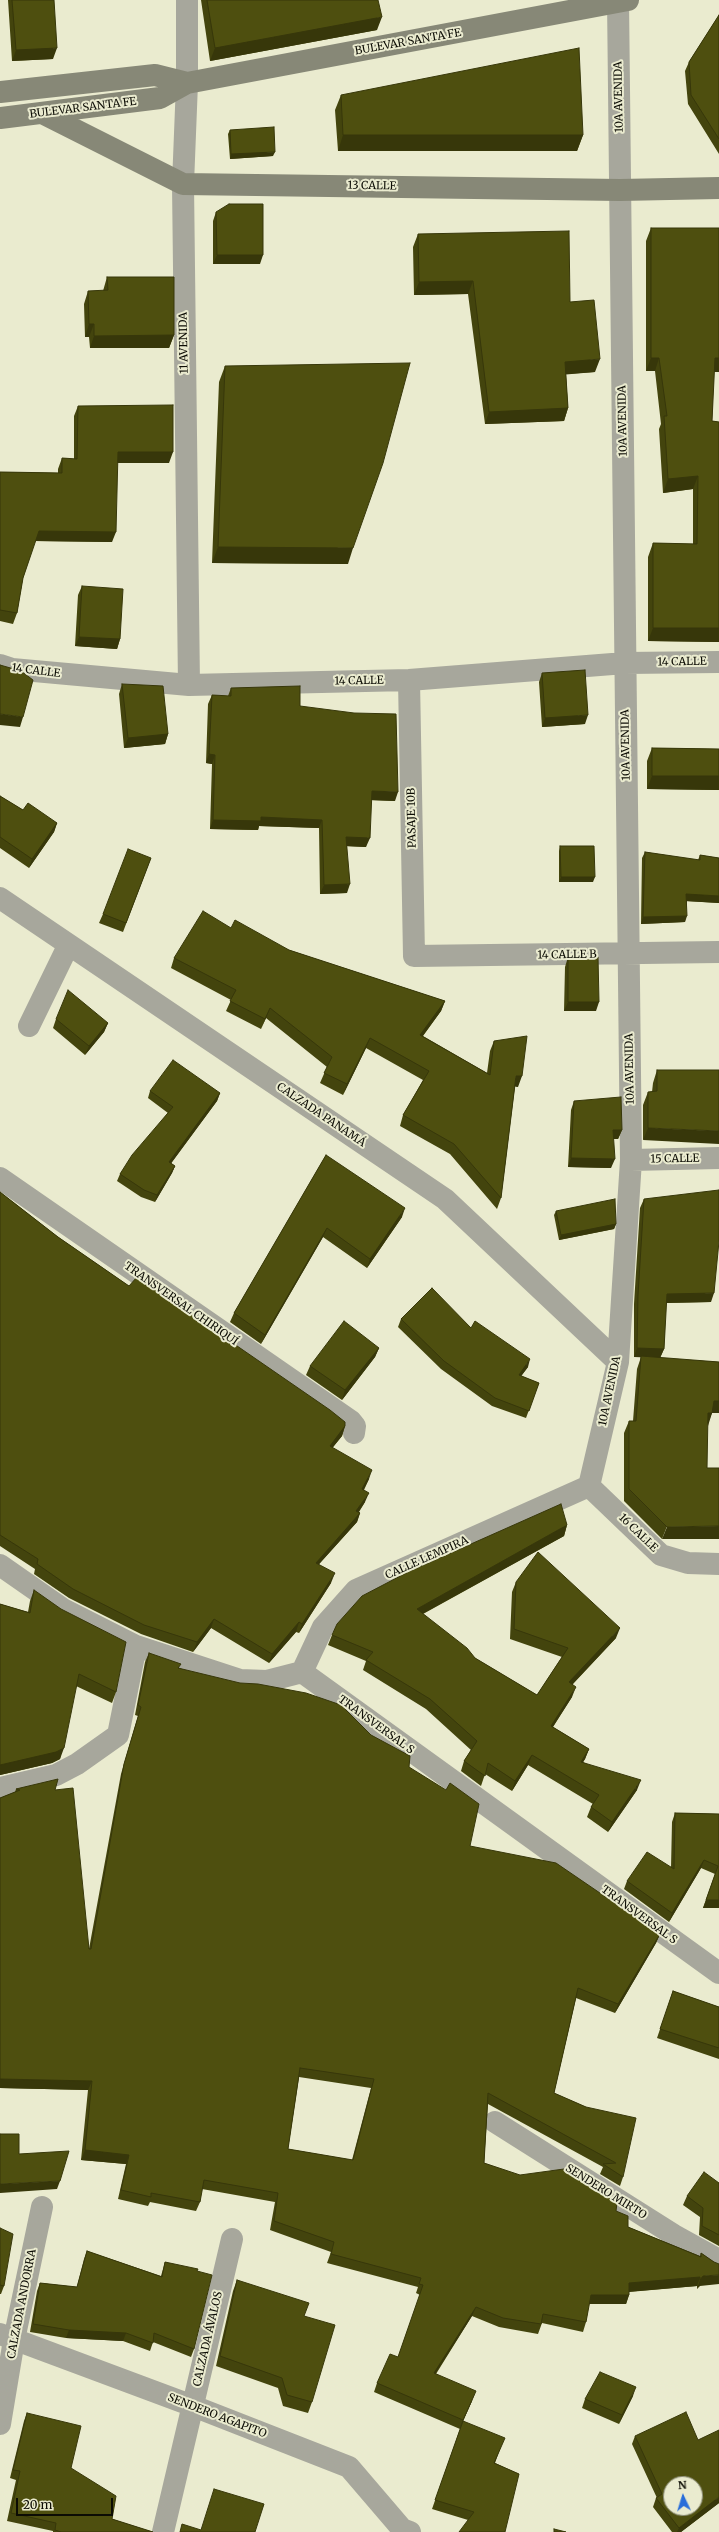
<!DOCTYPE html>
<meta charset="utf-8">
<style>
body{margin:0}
#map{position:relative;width:719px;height:2532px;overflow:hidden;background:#eaebcf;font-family:Merriweather,serif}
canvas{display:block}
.north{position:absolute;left:663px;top:2476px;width:40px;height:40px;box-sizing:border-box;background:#eaebcf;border:1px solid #91927e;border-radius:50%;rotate:356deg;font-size:11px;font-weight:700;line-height:16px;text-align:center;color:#0c0c04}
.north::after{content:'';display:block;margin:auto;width:14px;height:18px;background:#296dd9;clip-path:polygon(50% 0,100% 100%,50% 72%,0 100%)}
.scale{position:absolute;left:16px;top:2498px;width:97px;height:18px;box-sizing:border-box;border:2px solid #0c0c04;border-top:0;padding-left:5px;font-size:12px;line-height:14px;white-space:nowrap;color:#0c0c04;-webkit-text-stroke:3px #eaebcf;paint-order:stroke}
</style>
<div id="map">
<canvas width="719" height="2532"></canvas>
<div class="north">N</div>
<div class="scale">20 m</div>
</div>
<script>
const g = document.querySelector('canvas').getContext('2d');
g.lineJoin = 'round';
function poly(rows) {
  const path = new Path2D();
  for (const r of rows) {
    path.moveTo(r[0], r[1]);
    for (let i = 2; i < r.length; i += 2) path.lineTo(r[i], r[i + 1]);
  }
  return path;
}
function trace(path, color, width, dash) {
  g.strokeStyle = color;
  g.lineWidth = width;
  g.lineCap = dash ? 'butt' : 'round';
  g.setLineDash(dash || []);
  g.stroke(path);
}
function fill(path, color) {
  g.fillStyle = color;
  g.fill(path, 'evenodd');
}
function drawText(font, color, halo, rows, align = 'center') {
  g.font = font + ' Merriweather,serif';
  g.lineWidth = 4;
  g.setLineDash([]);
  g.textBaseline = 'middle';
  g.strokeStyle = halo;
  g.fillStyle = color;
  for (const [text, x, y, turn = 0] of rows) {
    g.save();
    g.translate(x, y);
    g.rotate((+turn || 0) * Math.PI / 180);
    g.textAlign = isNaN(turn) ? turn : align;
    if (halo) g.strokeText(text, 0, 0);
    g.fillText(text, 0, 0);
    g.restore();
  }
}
trace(poly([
 [187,0,187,83,183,184,189,685],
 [0,665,12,669,189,685,409,680,625,663,719,662],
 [409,680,414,956,719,952],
 [0,898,445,1199,618,1362],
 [29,1026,68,946],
 [631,1160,719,1158],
 [0,1178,351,1421,355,1426,354,1433],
 [589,1486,618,1362,631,1160,618,0],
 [589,1486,661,1555,688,1563,719,1564],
 [0,1565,63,1609,136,1646,240,1680,267,1681,302,1672,719,1973],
 [302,1672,323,1627,356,1590,589,1486],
 [0,1788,56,1775,77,1764,118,1735,136,1646],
 [495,2122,674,2235,719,2260],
 [0,2334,193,2406,349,2467,402,2529,410,2532],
 [0,2424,14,2340,42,2207],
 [163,2532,232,2239]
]), '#a7a79c', 22);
trace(poly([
 [0,92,155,75,187,83],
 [42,113,183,184,620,190,719,188],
 [0,118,160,98,187,83,628,0]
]), '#878877', 22);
fill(poly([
 [8,0,54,0,53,59,12,61],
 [201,0,378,0,377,30,210,61],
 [719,15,719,154,688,104,685,71,689,62],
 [341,95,583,135,577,151,338,151,335,110],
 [230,130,273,156,230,159,228,134],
 [216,212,260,264,213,264,213,221],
 [651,228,719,228,719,372,714,372,712,421,719,422,719,642,648,641,648,557,653,543,693,544,693,489,663,493,659,429,661,424,655,371,646,371,646,241],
 [418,234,570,302,595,372,566,374,568,408,564,421,485,424,468,294,414,295,413,247],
 [107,277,174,335,169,348,90,348,89,337,85,337,84,304,88,291,103,291],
 [225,366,348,564,212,563,219,382],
 [78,406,169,463,117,463,112,542,35,541,23,578,17,613,13,624,0,621,0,472,58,473,58,469,62,458,74,459,74,416],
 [82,586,120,639,117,649,75,646,78,595],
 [542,673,585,724,542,727,539,682],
 [122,684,168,734,165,744,124,748,119,694],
 [231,688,300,706,395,801,371,800,366,847,347,846,347,893,320,894,319,828,259,826,258,830,210,829,212,764,206,763,208,704,212,695,228,696],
 [652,748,719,749,719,790,647,789,647,761],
 [0,796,23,810,57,823,54,832,29,868,0,848],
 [560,846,593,882,559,882,559,851],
 [645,852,698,860,700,855,719,858,719,903,687,901,685,922,641,924,642,858],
 [151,858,123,932,99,923,103,914],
 [231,928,289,950,445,1001,441,1011,423,1036,487,1073,490,1051,494,1041,518,1087,515,1086,501,1198,497,1209,450,1154,400,1126,403,1115,423,1080,366,1048,343,1095,320,1083,327,1067,266,1018,261,1029,226,1011,231,1000,171,968,174,958],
 [568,957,596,1011,564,1011,565,967],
 [56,1019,108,1023,104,1032,85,1055,53,1028],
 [657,1070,719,1070,643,1140,643,1105,648,1092,652,1092,653,1083],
 [150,1091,220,1093,217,1101,171,1163,175,1166,172,1173,155,1202,141,1197,117,1181,120,1174,168,1113,148,1098],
 [574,1101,622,1130,618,1139,613,1139,611,1168,568,1167,571,1110],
 [326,1155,402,1217,367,1268,323,1237,261,1344,230,1322,234,1313],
 [0,1192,58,1237,129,1286,345,1426,342,1436,332,1448,369,1479,364,1490,365,1502,359,1512,360,1513,357,1522,319,1564,331,1583,299,1633,296,1632,269,1663,211,1628,193,1652,141,1634,69,1598,34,1574,35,1569,0,1546],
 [644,1199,711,1302,666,1303,664,1349,660,1358,719,1362,719,1413,712,1413,662,1539,624,1501,624,1433,629,1421,633,1421,637,1369,641,1357,634,1357,634,1304,640,1208],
 [556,1211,616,1224,614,1229,559,1240,554,1215],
 [401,1319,471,1328,528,1367,521,1376,539,1383,526,1418,492,1406,441,1369,398,1327],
 [379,1348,375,1357,342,1400,306,1375,310,1366],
 [567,1525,564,1536,423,1614,475,1658,537,1695,562,1657,510,1639,512,1592,516,1582,616,1638,573,1684,572,1697,553,1727,589,1749,585,1759,583,1762,637,1790,608,1832,587,1817,591,1807,593,1804,528,1765,512,1791,485,1774,481,1786,461,1771,464,1761,471,1750,426,1709,363,1670,366,1661,328,1645,332,1635],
 [34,1590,116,1692,112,1703,76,1686,60,1759,52,1763,0,1775,0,1604,28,1612,30,1601],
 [149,1653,179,1668,371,1735,409,1767,470,1846,660,1934,656,1943,615,2013,576,1998,554,2093,586,2107,623,2177,620,2186,600,2174,603,2167,488,2104,484,2163,616,2211,628,2227,700,2256,701,2253,714,2262,697,2289,697,2286,629,2292,629,2295,626,2304,589,2304,586,2322,583,2332,542,2323,538,2334,499,2327,472,2316,436,2374,472,2401,463,2421,501,2446,495,2463,519,2474,468,2520,432,2509,460,2429,374,2392,377,2383,398,2357,420,2295,416,2293,418,2287,327,2263,331,2252,270,2230,275,2202,202,2189,200,2202,196,2211,150,2202,148,2206,118,2199,126,2164,81,2160,88,2090,0,2088,0,1798,15,1792,16,1789,55,1790,89,1949,121,1774,138,1716,135,1715,145,1662],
 [299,2077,371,2088,352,2160,288,2149],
 [675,1813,719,1814,719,1908,703,1908,715,1874,701,1868,669,1922,624,1889,627,1881,671,1868,672,1822],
 [673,1991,719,2007,719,2059,657,2038],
 [719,2183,719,2246,699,2235,700,2217,683,2205,687,2196],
 [0,2228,4,2286,1,2294,0,2294],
 [87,2251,161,2276,165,2262,197,2271,194,2349,191,2357,153,2342,150,2351,123,2341,66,2338,30,2332,37,2291,40,2283,77,2287,84,2259],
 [237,2280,312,2402,308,2413,283,2406,278,2388,216,2366,233,2291],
 [633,2396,619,2424,582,2408,585,2399],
 [27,2413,112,2519,153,2532,53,2532,53,2531,7,2521,16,2480,10,2478,24,2421],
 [635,2436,719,2503,681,2532,672,2532,653,2507,656,2498,657,2498,632,2444]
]), '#43440d');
fill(poly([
 [382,17,377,30,210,61,215,48],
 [57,48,53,59,12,61,16,50],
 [343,135,583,135,577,151,338,151],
 [275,152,273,156,230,159,231,154],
 [217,255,263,255,260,264,213,264],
 [473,281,468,294,414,295,419,282],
 [89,324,94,324,89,337,85,337],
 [174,335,169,348,90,348,94,336],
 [651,358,659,358,655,371,646,371],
 [715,358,719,358,719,372,710,372],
 [600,359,595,372,560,375,565,362],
 [568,408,564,421,485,424,489,412],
 [118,452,173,452,169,463,114,463],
 [698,476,693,489,663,493,668,479],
 [39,531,116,532,112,542,35,541],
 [218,547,353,548,348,564,212,563],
 [653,628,719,628,719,642,648,641],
 [79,637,120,639,117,649,75,646],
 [0,714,23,717,20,727,0,725],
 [588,715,585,724,542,727,545,718],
 [168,734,165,744,124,748,128,738],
 [209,754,215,755,212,764,206,763],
 [652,776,719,776,719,790,647,789],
 [372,791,398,792,395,801,368,800],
 [261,817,322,820,319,828,259,826,258,830,210,829,213,820],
 [57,823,54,832,29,868,32,859],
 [346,837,370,838,366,847,343,846],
 [561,877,595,877,593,882,559,882],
 [350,884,347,893,320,894,324,885],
 [686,894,719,896,719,903,684,901],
 [687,916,685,922,641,924,643,917],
 [445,1001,441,1011,416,1045,420,1035],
 [568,1002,599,1002,596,1011,564,1011],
 [270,1008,266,1018,261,1029,265,1019],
 [108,1023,104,1032,85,1055,89,1046],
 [370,1038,366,1048,343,1095,347,1084],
 [516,1076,522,1076,518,1087,512,1086],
 [220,1093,217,1101,167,1169,169,1162],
 [648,1128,719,1131,719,1144,643,1140],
 [613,1130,622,1130,618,1139,610,1139],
 [571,1158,615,1159,611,1168,568,1167],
 [175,1166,172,1173,155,1202,157,1195],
 [405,1208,402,1217,367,1268,370,1259],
 [616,1224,614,1229,559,1240,561,1235],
 [327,1228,323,1237,261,1344,265,1335],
 [714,1293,711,1302,663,1303,667,1294],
 [379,1348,375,1357,342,1400,345,1390],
 [637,1348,664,1349,660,1358,634,1357],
 [530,1359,528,1367,516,1383,519,1375],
 [714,1401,719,1401,719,1413,712,1413,708,1426,708,1413],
 [345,1426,342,1436,326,1456,330,1446],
 [372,1470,369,1479,359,1498,362,1489],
 [369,1493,365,1502,353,1520,356,1511],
 [360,1513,357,1522,312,1572,316,1563],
 [567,1525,564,1536,413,1619,417,1609],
 [719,1526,719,1539,662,1539,667,1527],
 [335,1573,331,1583,299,1633,302,1624],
 [214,1619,211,1628,193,1652,197,1642],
 [299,1622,296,1632,269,1663,272,1654],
 [620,1628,616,1638,565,1692,569,1682],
 [576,1687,572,1697,547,1736,551,1726],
 [64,1748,60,1759,52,1763,0,1775,0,1765],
 [589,1749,585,1759,577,1772,581,1762],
 [532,1755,528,1765,512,1791,515,1781],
 [641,1780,637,1790,608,1832,612,1822],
 [704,1860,701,1868,669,1922,672,1913],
 [706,1900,719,1900,719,1908,703,1908],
 [660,1934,656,1943,615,2013,618,2004],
 [0,2079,92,2081,88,2090,0,2088],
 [85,2150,129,2155,126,2164,81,2160],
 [60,2181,57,2189,0,2193,0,2184],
 [719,2275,719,2284,700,2286,697,2289,700,2280,703,2276],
 [700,2277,697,2286,626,2292,629,2283],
 [591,2295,629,2295,626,2304,587,2304],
 [476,2307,472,2316,430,2382,434,2373],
 [69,2330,126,2333,123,2341,66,2338],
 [636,2387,633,2396,619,2424,622,2415],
 [476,2391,472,2401,460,2428,463,2420],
 [719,2497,719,2503,681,2532,677,2532,679,2528]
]), '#37370a');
const building = poly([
 [12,0,54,0,57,48,16,50,12,0],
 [207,0,378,0,382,17,215,48,207,0],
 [719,15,719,139,691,95,689,62,719,15],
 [579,48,583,135,343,135,341,95,579,48],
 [274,127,275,152,231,154,230,130,274,127],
 [229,204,263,204,263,255,217,255,216,212,229,204],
 [651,228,719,228,719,358,715,358,712,421,719,422,719,628,653,628,653,543,697,544,698,476,668,479,664,416,667,416,659,358,651,358,651,228],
 [569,231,570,302,594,300,600,359,565,362,568,408,489,412,473,281,419,282,418,234,569,231],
 [107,277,174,277,174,335,94,336,94,324,89,324,88,291,108,290,107,277],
 [410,363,383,463,353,548,218,547,225,366,410,363],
 [173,405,173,452,118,452,116,532,39,531,23,578,17,613,0,610,0,472,62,473,62,458,77,459,78,406,173,405],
 [82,586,123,589,120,639,79,637,82,586],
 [0,665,21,671,33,680,23,717,0,714,0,665],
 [585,670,588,715,545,718,542,673,585,670],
 [122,684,163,686,168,734,128,738,122,684],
 [300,686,300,706,354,713,396,714,398,792,372,791,370,838,346,837,350,884,324,885,322,820,261,817,261,821,213,820,215,755,209,754,212,695,231,696,231,688,300,686],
 [652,748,719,749,719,776,652,776,652,748],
 [0,796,23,810,28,803,57,823,32,859,0,837,0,796],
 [560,846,594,846,595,877,561,877,560,846],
 [128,849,151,858,126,923,103,914,128,849],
 [645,852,700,860,700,855,719,858,719,896,686,894,687,916,643,917,645,852],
 [203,911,231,928,235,920,289,950,445,1001,420,1035,490,1075,494,1041,527,1036,522,1076,516,1076,501,1198,454,1144,403,1115,429,1071,370,1038,347,1084,324,1073,332,1057,270,1008,265,1019,230,1001,236,990,174,958,203,911],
 [568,957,598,957,599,1002,568,1002,568,957],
 [68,990,108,1023,89,1046,56,1019,68,990],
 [173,1060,220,1093,169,1162,175,1166,157,1195,144,1190,120,1174,132,1155,173,1107,150,1091,173,1060],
 [657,1070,719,1070,719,1131,648,1128,648,1092,657,1091,657,1070],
 [621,1097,622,1130,613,1130,615,1159,571,1158,574,1101,621,1097],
 [326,1155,405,1208,370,1259,327,1228,265,1335,234,1313,326,1155],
 [719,1190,719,1241,714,1293,667,1294,664,1349,637,1348,638,1295,644,1199,719,1190],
 [0,1192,58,1237,129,1286,137,1277,330,1410,345,1422,345,1426,330,1446,372,1470,362,1489,369,1493,356,1511,360,1513,316,1563,335,1573,302,1624,299,1622,272,1654,214,1619,197,1642,144,1625,73,1589,37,1564,38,1559,0,1535,0,1192],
 [615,1199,616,1224,561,1235,556,1211,615,1199],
 [432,1288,471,1328,475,1321,530,1359,519,1375,539,1383,529,1411,495,1398,444,1361,401,1319,432,1288],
 [344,1321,379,1348,345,1390,310,1366,344,1321],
 [641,1356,719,1362,719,1401,714,1401,712,1413,708,1413,707,1468,719,1468,719,1526,667,1527,629,1489,629,1421,636,1421,641,1356],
 [561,1504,567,1525,417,1609,467,1648,475,1658,537,1695,568,1648,514,1629,516,1582,538,1552,620,1628,569,1682,576,1687,551,1726,589,1749,581,1762,641,1780,612,1822,591,1807,599,1795,532,1755,515,1781,488,1763,485,1776,464,1761,477,1741,430,1699,366,1660,373,1652,332,1635,337,1624,362,1596,408,1572,561,1504],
 [34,1590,61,1609,126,1642,116,1692,79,1674,64,1748,56,1752,0,1765,0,1604,30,1613,34,1590],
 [149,1653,181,1664,178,1668,240,1683,258,1684,306,1693,341,1705,371,1735,410,1756,409,1767,446,1790,450,1783,479,1804,470,1846,556,1863,660,1934,618,2004,578,1988,554,2093,586,2107,636,2118,623,2177,603,2164,616,2163,488,2093,484,2163,520,2175,564,2169,617,2203,616,2211,628,2216,628,2227,701,2257,701,2253,714,2262,719,2264,719,2275,703,2276,700,2280,700,2277,629,2283,629,2295,591,2295,586,2322,543,2314,541,2324,503,2318,476,2307,434,2373,476,2391,463,2420,377,2383,390,2354,398,2357,423,2285,419,2284,421,2278,331,2254,334,2242,274,2221,278,2193,204,2180,200,2202,151,2193,151,2197,121,2190,129,2155,85,2150,92,2081,0,2079,0,1798,20,1790,16,1789,58,1779,55,1790,73,1788,89,1949,91,1949,124,1764,141,1707,138,1705,149,1653],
 [300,2068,374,2079,353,2160,288,2149,300,2068],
 [675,1813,719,1814,719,1900,706,1900,718,1866,704,1860,672,1913,627,1881,647,1852,674,1869,675,1813],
 [673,1991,719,2007,719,2048,660,2029,673,1991],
 [0,2134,19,2134,19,2154,69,2151,60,2181,0,2184,0,2134],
 [704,2172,719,2183,719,2235,702,2226,703,2208,687,2196,704,2172],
 [0,2228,13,2234,4,2286,0,2285,0,2228],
 [87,2251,162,2277,165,2262,198,2269,197,2271,212,2275,194,2349,154,2333,153,2343,126,2333,69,2330,33,2324,40,2283,77,2287,87,2251],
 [237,2280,309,2303,304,2316,335,2325,312,2402,287,2395,282,2378,220,2356,237,2280],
 [600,2372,636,2387,622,2415,585,2399,600,2372],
 [686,2412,698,2440,719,2430,719,2497,679,2528,656,2498,662,2494,635,2436,686,2412],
 [671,2484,695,2484,695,2508,671,2508,671,2484],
 [27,2413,81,2426,71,2468,116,2496,112,2519,153,2532,61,2532,55,2530,56,2523,11,2513,20,2471,13,2470,27,2413],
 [463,2421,505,2438,494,2463,519,2474,505,2532,459,2532,474,2512,435,2500,463,2421],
 [214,2489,264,2504,255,2532,180,2532,182,2524,201,2530,214,2489],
 [554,2529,566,2532,554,2532,554,2529]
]);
fill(building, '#4e4f0f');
trace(building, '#37370a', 1);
drawText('11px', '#0c0c04', '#eaebcf', [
 ["BULEVAR SANTA FE",408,42,-10],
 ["10A AVENIDA",619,97,-91],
 ["BULEVAR SANTA FE",83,108,-7],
 ["13 CALLE",372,186,1],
 ["11 AVENIDA",184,343,-91],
 ["10A AVENIDA",623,421,-91],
 ["14 CALLE",682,662,-1],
 ["14 CALLE",36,671,7],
 ["14 CALLE",359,681,-1],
 ["10A AVENIDA",626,745,-91],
 ["PASAJE 10B",412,818,-91],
 ["14 CALLE B",567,955,-1],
 ["10A AVENIDA",630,1069,-91],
 ["CALZADA PANAMÁ",321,1115,34],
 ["15 CALLE",675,1159,-1],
 ["TRANSVERSAL CHIRIQUÍ",181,1304,35],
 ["10A AVENIDA",610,1391,-78],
 ["16 CALLE",638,1533,44],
 ["CALLE LEMPIRA",427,1558,-24],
 ["TRANSVERSAL S",376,1725,36],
 ["TRANSVERSAL S",639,1915,36],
 ["SENDERO MIRTO",606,2192,32],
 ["CALZADA ANDORRA",22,2304,-79],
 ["CALZADA ÁVALOS",208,2339,-77],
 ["SENDERO AGAPITO",217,2416,21]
]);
</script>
